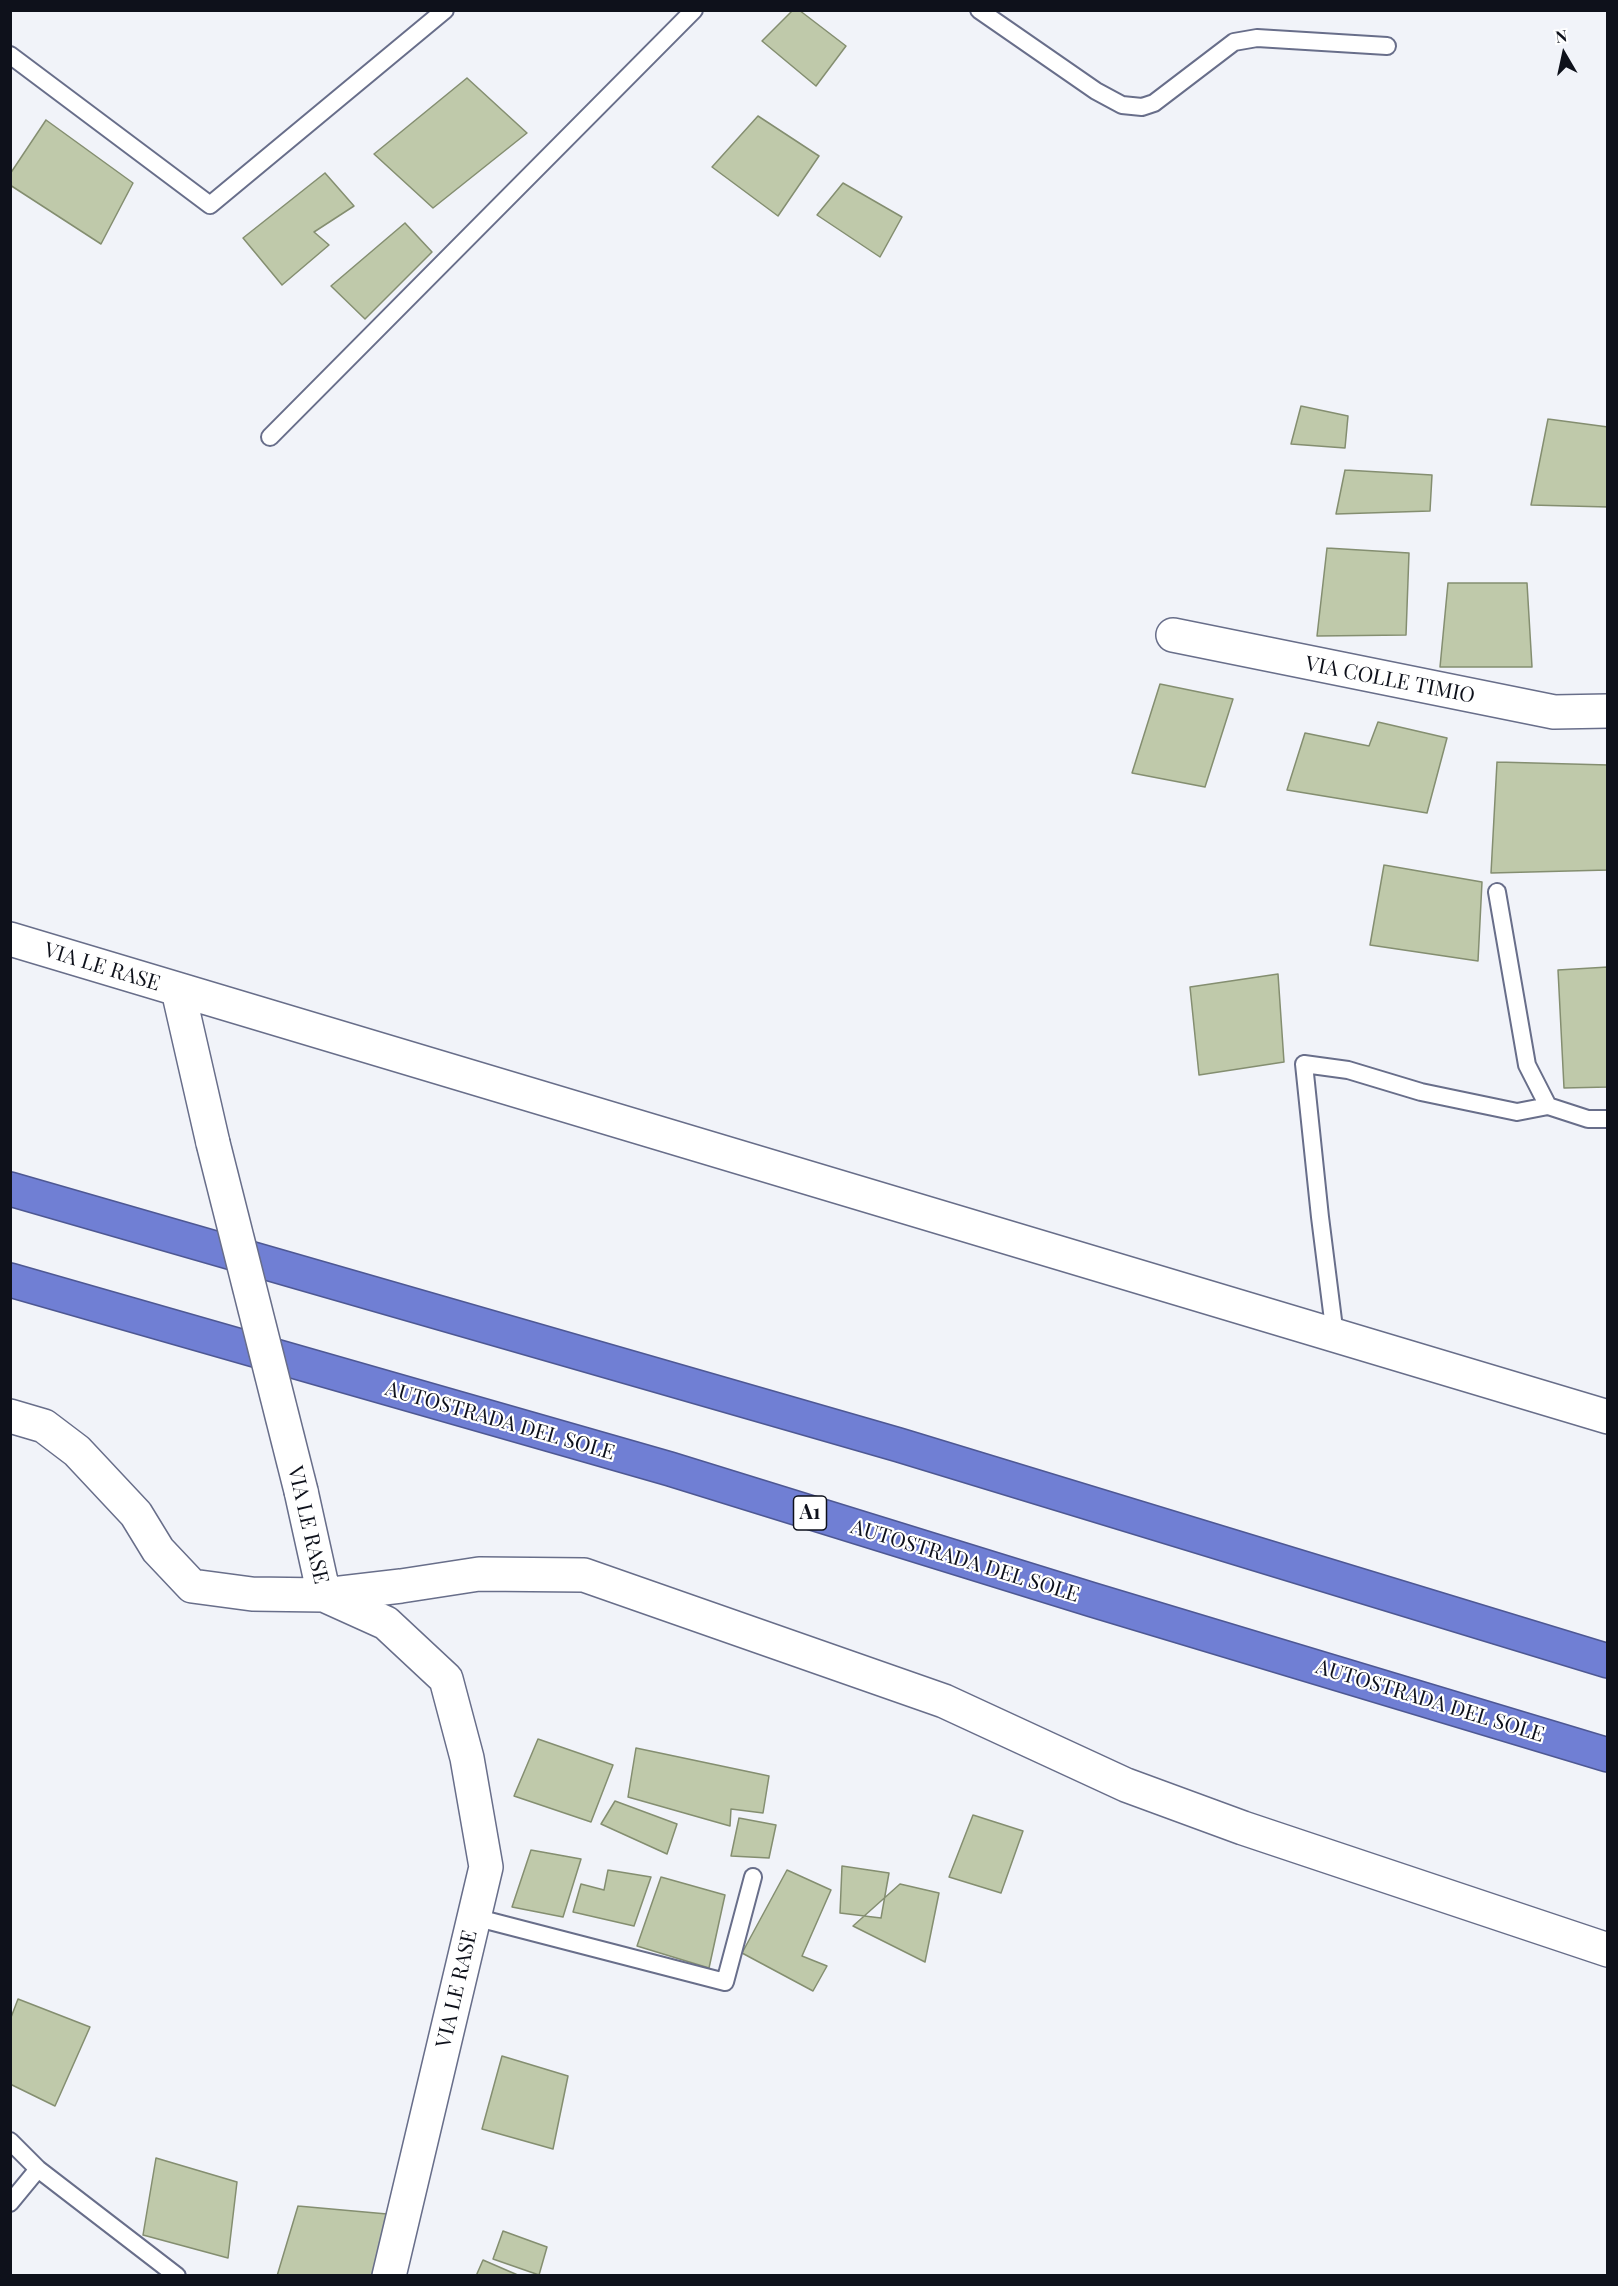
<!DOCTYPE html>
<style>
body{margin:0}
#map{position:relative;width:1618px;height:2286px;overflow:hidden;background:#f1f3f9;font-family:"Playfair Display",serif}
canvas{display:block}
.frame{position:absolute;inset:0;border:12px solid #0e111b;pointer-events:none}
.north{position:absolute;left:1534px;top:24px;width:60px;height:60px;-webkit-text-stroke:4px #fff;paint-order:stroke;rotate:351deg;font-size:16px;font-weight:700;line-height:24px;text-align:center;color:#0e111b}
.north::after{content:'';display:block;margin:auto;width:21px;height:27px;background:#0e111b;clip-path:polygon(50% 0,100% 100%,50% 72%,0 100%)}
</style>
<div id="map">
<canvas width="1618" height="2286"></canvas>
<div class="frame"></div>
<div class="north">N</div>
</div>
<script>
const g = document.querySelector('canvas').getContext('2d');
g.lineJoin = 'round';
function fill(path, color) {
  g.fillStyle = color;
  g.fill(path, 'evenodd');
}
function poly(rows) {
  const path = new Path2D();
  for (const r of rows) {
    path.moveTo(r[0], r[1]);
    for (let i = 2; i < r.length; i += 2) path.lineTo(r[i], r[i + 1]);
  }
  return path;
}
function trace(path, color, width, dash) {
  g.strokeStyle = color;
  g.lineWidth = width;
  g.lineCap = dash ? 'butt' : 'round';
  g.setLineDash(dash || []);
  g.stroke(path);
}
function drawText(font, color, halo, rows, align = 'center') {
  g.font = font + ' "Playfair Display",serif';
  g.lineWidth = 4.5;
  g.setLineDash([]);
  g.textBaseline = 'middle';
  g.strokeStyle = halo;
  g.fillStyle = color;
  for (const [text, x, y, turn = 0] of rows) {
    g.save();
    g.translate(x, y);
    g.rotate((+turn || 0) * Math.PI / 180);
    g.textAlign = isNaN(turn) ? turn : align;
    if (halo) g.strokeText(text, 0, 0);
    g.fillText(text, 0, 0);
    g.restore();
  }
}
const building = poly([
 [793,10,799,10,846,46,816,86,762,41,793,10],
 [467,78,527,133,433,208,374,154,467,78],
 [758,116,819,156,778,216,712,167,758,116],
 [46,120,133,183,101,244,10,185,10,174,46,120],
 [325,173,354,206,314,232,329,245,282,285,243,238,325,173],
 [843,183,902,217,880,257,817,215,843,183],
 [405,223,432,252,365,319,331,286,405,223],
 [1301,406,1348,416,1345,448,1291,444,1301,406],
 [1548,419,1608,427,1608,507,1531,505,1548,419],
 [1345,470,1432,475,1430,511,1336,514,1345,470],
 [1327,548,1409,553,1406,635,1317,636,1327,548],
 [1448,583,1527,583,1532,667,1440,667,1448,583],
 [1160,684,1233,699,1205,787,1132,773,1160,684],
 [1378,722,1447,738,1427,813,1287,790,1305,733,1369,746,1378,722],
 [1497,762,1608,765,1608,870,1491,873,1497,762],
 [1384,865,1482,882,1478,961,1370,945,1384,865],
 [1608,967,1608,1087,1564,1088,1558,970,1608,967],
 [1278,974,1284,1062,1199,1075,1190,987,1278,974],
 [538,1739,613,1765,591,1822,514,1796,538,1739],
 [636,1748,769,1776,763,1813,731,1809,730,1826,628,1797,636,1748],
 [615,1801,677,1824,667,1854,601,1824,615,1801],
 [973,1815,1023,1831,1001,1893,949,1877,973,1815],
 [739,1818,776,1825,769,1858,731,1856,739,1818],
 [531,1850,581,1859,563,1917,512,1907,531,1850],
 [842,1866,889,1873,881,1918,840,1913,842,1866],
 [608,1870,651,1877,634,1926,573,1912,581,1884,604,1890,608,1870],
 [787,1870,831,1890,802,1956,827,1966,813,1991,742,1953,787,1870],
 [661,1877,725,1895,709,1968,637,1946,661,1877],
 [900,1884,939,1893,925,1962,853,1926,900,1884],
 [18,1999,90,2027,55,2106,10,2084,10,2020,18,1999],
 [502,2056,568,2076,553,2149,482,2129,502,2056],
 [156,2158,237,2182,228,2258,143,2235,156,2158],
 [298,2206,387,2214,374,2276,277,2276,298,2206],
 [503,2231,547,2247,539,2275,493,2259,503,2231],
 [483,2260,520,2276,476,2276,483,2260]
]);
fill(building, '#bfc9aa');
trace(building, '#848e70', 1.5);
const service = poly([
 [979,10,1096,91,1122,105,1142,107,1154,103,1234,42,1257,38,1387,46],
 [10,55,210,205,445,10],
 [270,437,694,10],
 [1497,892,1527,1065,1548,1106,1588,1119,1608,1119],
 [1335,1336,1320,1217,1304,1064,1348,1070,1421,1092,1517,1112,1548,1106],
 [474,1917,725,1982,753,1877],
 [10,2141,38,2169,177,2276],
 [10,2203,38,2169]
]);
const minor = poly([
 [1173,635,1554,712,1608,711],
 [10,939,1608,1417],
 [178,990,213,1143],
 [10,1416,44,1426,77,1451,136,1514,158,1550,192,1586,252,1594,324,1595,401,1586,479,1574,584,1575,944,1701,1126,1785,1243,1828,1608,1950],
 [301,1491,324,1595],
 [324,1595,386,1623,446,1679,467,1758,486,1867,389,2276]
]);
const motorway = poly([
 [10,1189,899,1445,1608,1661],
 [10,1280,670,1469,1093,1600,1608,1755]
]);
trace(service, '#686e8a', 20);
trace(minor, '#686e8a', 36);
trace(motorway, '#4e5893', 36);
trace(service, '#fff', 16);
trace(minor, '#fff', 33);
trace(motorway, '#707fd4', 33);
const minorBridge = poly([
 [213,1143,301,1491]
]);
trace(minorBridge, '#686e8a', 36, []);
trace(minorBridge, '#fff', 33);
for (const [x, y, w] of [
 [810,1513,33]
]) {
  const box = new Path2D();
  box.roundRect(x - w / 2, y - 17, w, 34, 4.5);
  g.fillStyle = '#fff';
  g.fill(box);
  trace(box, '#0e111b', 1.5);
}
drawText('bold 20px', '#0e111b', null, [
 ["A1",810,1513]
]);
drawText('21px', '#0e111b', '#fff', [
 ["VIA COLLE TIMIO",1390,680,11],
 ["VIA LE RASE",102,967,17],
 ["AUTOSTRADA DEL SOLE",500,1421,16],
 ["VIA LE RASE",308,1525,77],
 ["AUTOSTRADA DEL SOLE",965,1561,17],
 ["AUTOSTRADA DEL SOLE",1430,1701,17],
 ["VIA LE RASE",457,1989,-77]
]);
</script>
